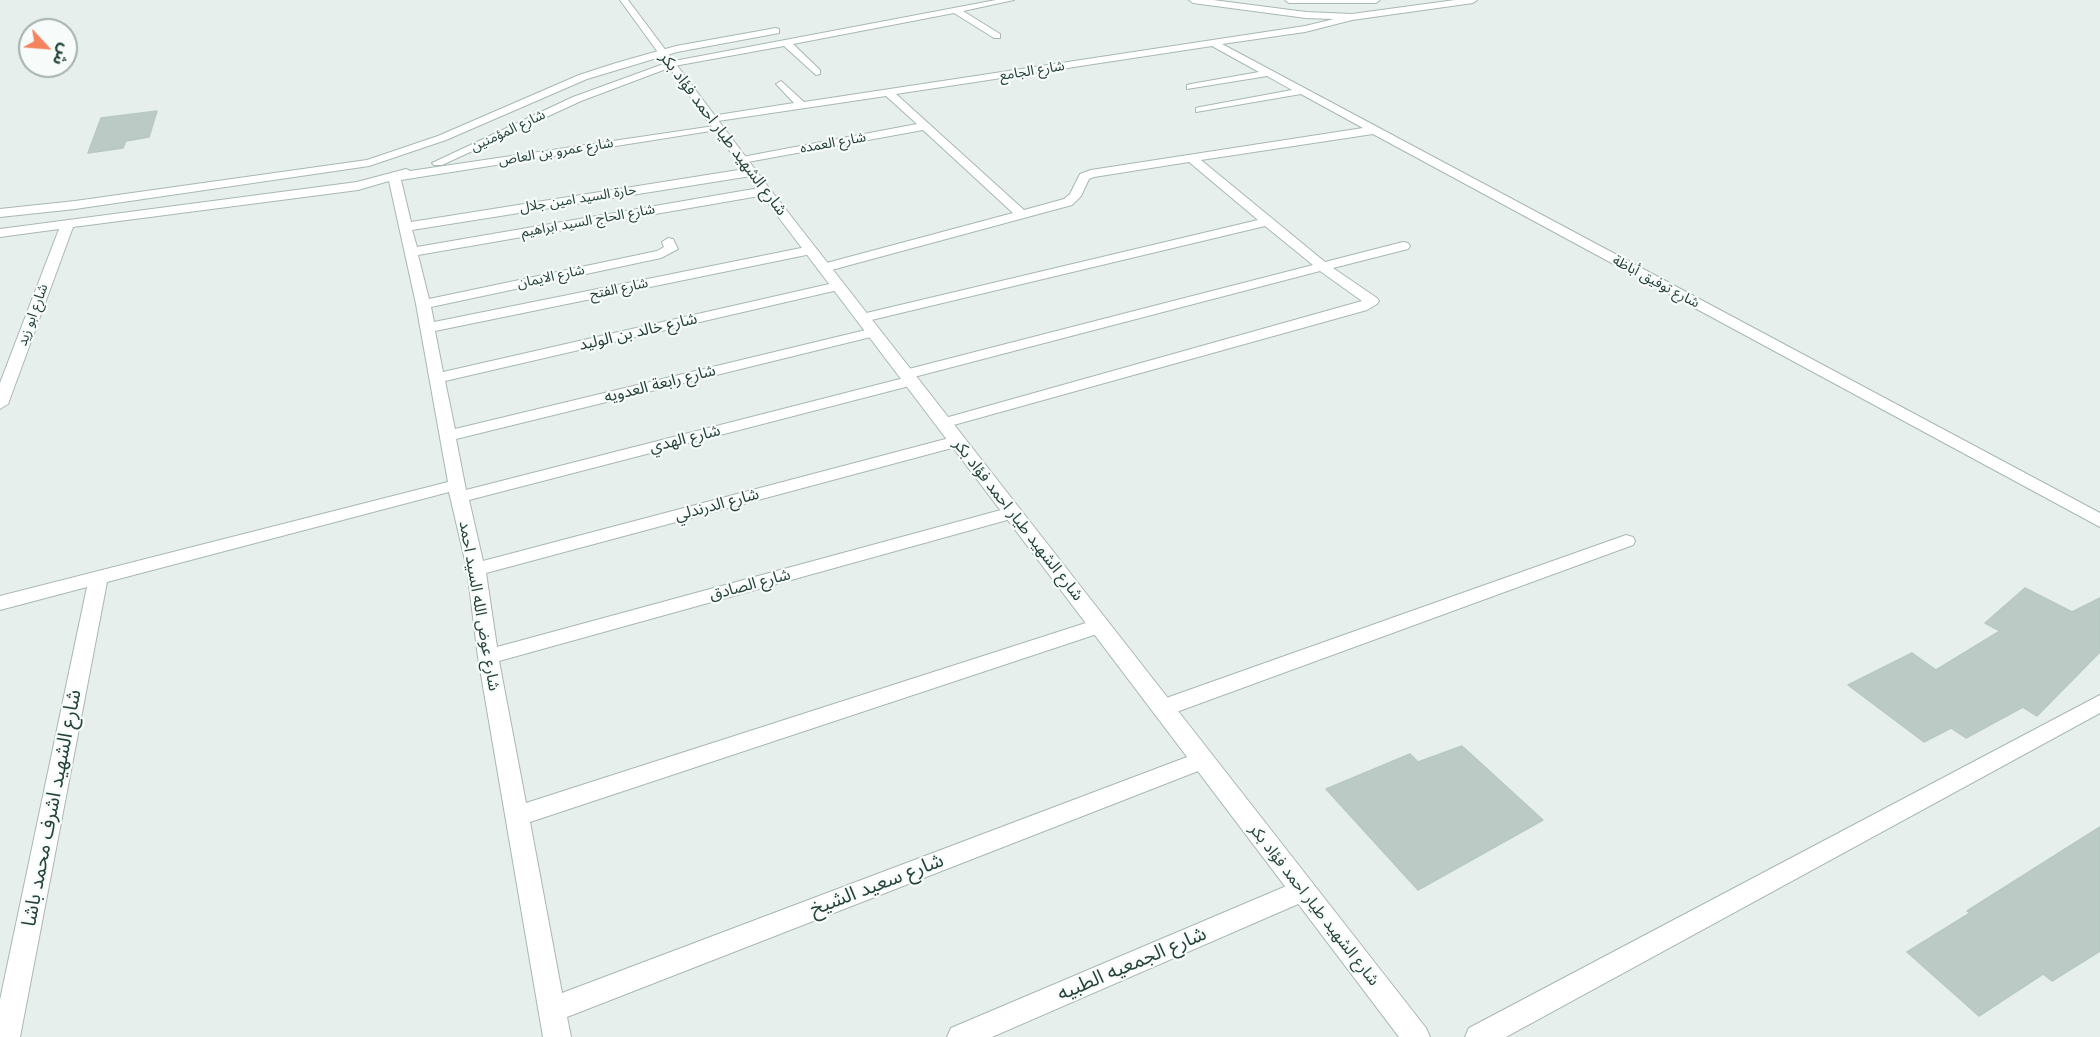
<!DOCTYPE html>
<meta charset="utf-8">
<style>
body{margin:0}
#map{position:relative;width:2100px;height:1037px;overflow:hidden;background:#e6efeb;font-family:"PT Sans","Noto Sans Arabic",sans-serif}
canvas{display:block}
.north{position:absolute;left:18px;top:18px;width:60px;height:60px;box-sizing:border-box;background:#f7fbf9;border:2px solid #a3b1ad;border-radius:50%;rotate:116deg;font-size:16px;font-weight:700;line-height:24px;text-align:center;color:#24423a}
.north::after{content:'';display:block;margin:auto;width:21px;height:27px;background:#f4845f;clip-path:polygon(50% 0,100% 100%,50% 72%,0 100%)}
</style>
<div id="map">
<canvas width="2100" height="1037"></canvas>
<div class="north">ش</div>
</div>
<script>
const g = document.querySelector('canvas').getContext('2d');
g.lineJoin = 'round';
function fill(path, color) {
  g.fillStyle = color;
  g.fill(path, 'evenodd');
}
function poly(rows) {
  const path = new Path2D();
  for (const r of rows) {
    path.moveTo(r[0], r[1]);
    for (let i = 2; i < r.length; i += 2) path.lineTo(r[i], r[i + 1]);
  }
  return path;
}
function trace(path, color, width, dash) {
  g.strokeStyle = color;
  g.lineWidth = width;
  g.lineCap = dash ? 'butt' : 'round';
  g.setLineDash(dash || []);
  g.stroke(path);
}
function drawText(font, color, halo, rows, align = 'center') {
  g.font = font + ' "PT Sans","Noto Sans Arabic",sans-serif';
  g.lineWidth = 4.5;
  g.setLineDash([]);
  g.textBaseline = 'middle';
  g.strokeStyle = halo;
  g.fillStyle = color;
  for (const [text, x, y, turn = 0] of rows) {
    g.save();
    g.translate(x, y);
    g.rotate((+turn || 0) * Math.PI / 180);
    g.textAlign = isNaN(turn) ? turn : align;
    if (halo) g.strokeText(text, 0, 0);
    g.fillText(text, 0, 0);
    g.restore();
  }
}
const building = poly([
 [157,111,149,137,126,141,123,148,88,153,101,118,157,111],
 [2025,588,2072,612,2100,598,2100,652,2037,716,2023,707,1966,738,1951,728,1924,742,1848,685,1912,653,1936,670,2000,631,1985,623,2025,588],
 [1462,746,1543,820,1418,890,1326,789,1410,754,1418,762,1462,746],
 [2100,827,2100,951,2052,981,2043,974,1979,1016,1907,952,1970,913,1967,911,2100,827]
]);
fill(building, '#bbcac4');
trace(building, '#b8c9c2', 1.5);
const minor = poly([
 [996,0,1014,0,963,11,1000,34,1000,38,994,38,954,13,793,44,820,70,820,74,816,75,784,46,674,66,581,101,442,165,434,165,432,163,573,97,669,62,996,0],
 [1189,0,1213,0,1306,12,1352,14,1455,0,1477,0,1473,3,1352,20,1305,32,1222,44,2100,513,2100,527,1373,134,1201,160,1325,262,1403,242,1408,243,1410,246,1408,249,1333,268,1377,298,1379,301,1377,304,1367,310,950,426,938,426,936,423,938,420,1362,301,1320,271,914,377,920,381,917,384,469,500,483,561,957,436,965,441,963,445,486,573,497,647,1012,507,1018,509,1021,513,1018,517,499,661,526,803,1092,621,1099,619,1106,621,1109,626,1106,631,530,822,562,993,1195,754,1203,751,1211,754,1214,760,1211,766,567,1017,571,1037,543,1037,478,657,467,569,449,492,107,582,20,1037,0,1037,0,1000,87,587,0,610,0,596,448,482,416,304,389,181,358,190,73,227,8,404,0,409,0,383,59,229,0,237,0,229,357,182,406,169,410,171,721,125,722,127,717,130,401,180,411,222,751,168,757,172,751,176,412,230,417,247,765,187,771,191,765,195,418,255,429,299,657,251,664,247,662,242,668,238,673,239,678,249,661,258,431,307,434,322,811,246,818,250,811,254,435,331,443,372,838,282,845,286,838,290,445,381,455,429,874,328,881,332,879,335,456,439,466,490,904,378,898,374,901,371,1313,265,1265,226,863,322,858,321,856,318,858,315,1258,220,1189,162,1094,177,1089,179,1081,196,1072,205,824,272,819,271,817,268,819,265,1013,213,923,130,742,163,736,160,742,157,917,124,886,96,711,122,706,119,711,116,794,103,776,84,781,81,804,102,1305,26,1334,19,1306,18,1193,3,1189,0],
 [1212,46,1259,72,1191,84,1187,85,1187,89,1267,76,1292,90,1200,107,1196,108,1196,112,1301,94,1363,128,1091,170,1080,174,1070,194,1064,199,1024,210,896,94,1212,46],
 [1285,0,1380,0,1376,3,1289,3,1285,0],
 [776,28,779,29,779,33,677,52,587,79,446,140,369,166,75,209,0,217,0,209,75,201,367,160,438,136,579,75,616,63,676,46,776,28],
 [1626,535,1633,537,1635,541,1633,545,1171,714,1163,716,1155,714,1152,708,1155,702,1626,535],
 [2100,695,2100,713,1506,1037,1465,1037,1469,1028,2100,695],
 [1303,879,1312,882,1315,890,1312,898,992,1037,947,1037,951,1028,1303,879]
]);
const tertiary = poly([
 [620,0,628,0,769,188,1426,1028,1430,1037,1399,1037,761,194,620,0]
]);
trace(minor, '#a8b8b2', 2);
trace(tertiary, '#a8b8b2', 2);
fill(minor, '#fff');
fill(tertiary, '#fff');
drawText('14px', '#24423a', '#f7fbf9', [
 ["شارع الجامع",1032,71,-9],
 ["شارع المؤمنين",508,131,-25],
 ["شارع العمده",833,143,-10],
 ["شارع عمرو بن العاص",556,152,-9],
 ["حارة السيد امين جلال",578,199,-9],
 ["شارع الحاج السيد ابراهيم",588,221,-10],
 ["شارع الايمان",551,277,-12],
 ["شارع توفيق أباظة",1656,282,28],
 ["شارع الفتح",619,289,-12],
 ["شارع ابو زيد",33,315,-70]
]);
drawText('16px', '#24423a', '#f7fbf9', [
 ["شارع الشهيد طيار احمد فؤاد بكر",723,134,53],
 ["شارع خالد بن الوليد",638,332,-13],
 ["شارع رابعة العدويه",660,384,-14],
 ["شارع الهدي",685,439,-14],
 ["شارع الدرندلي",717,505,-15],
 ["شارع الشهيد طيار احمد فؤاد بكر",1018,520,52],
 ["شارع الصادق",750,585,-15],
 ["شارع عوض الله السيد احمد",479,606,80],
 ["شارع الشهيد طيار احمد فؤاد بكر",1314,905,52]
]);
drawText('20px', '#24423a', '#f7fbf9', [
 ["شارع الشهيد اشرف محمد باشا",52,808,-79],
 ["شارع سعيد الشيخ",877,885,-21],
 ["شارع الجمعيه الطبيه",1132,964,-23]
]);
</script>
